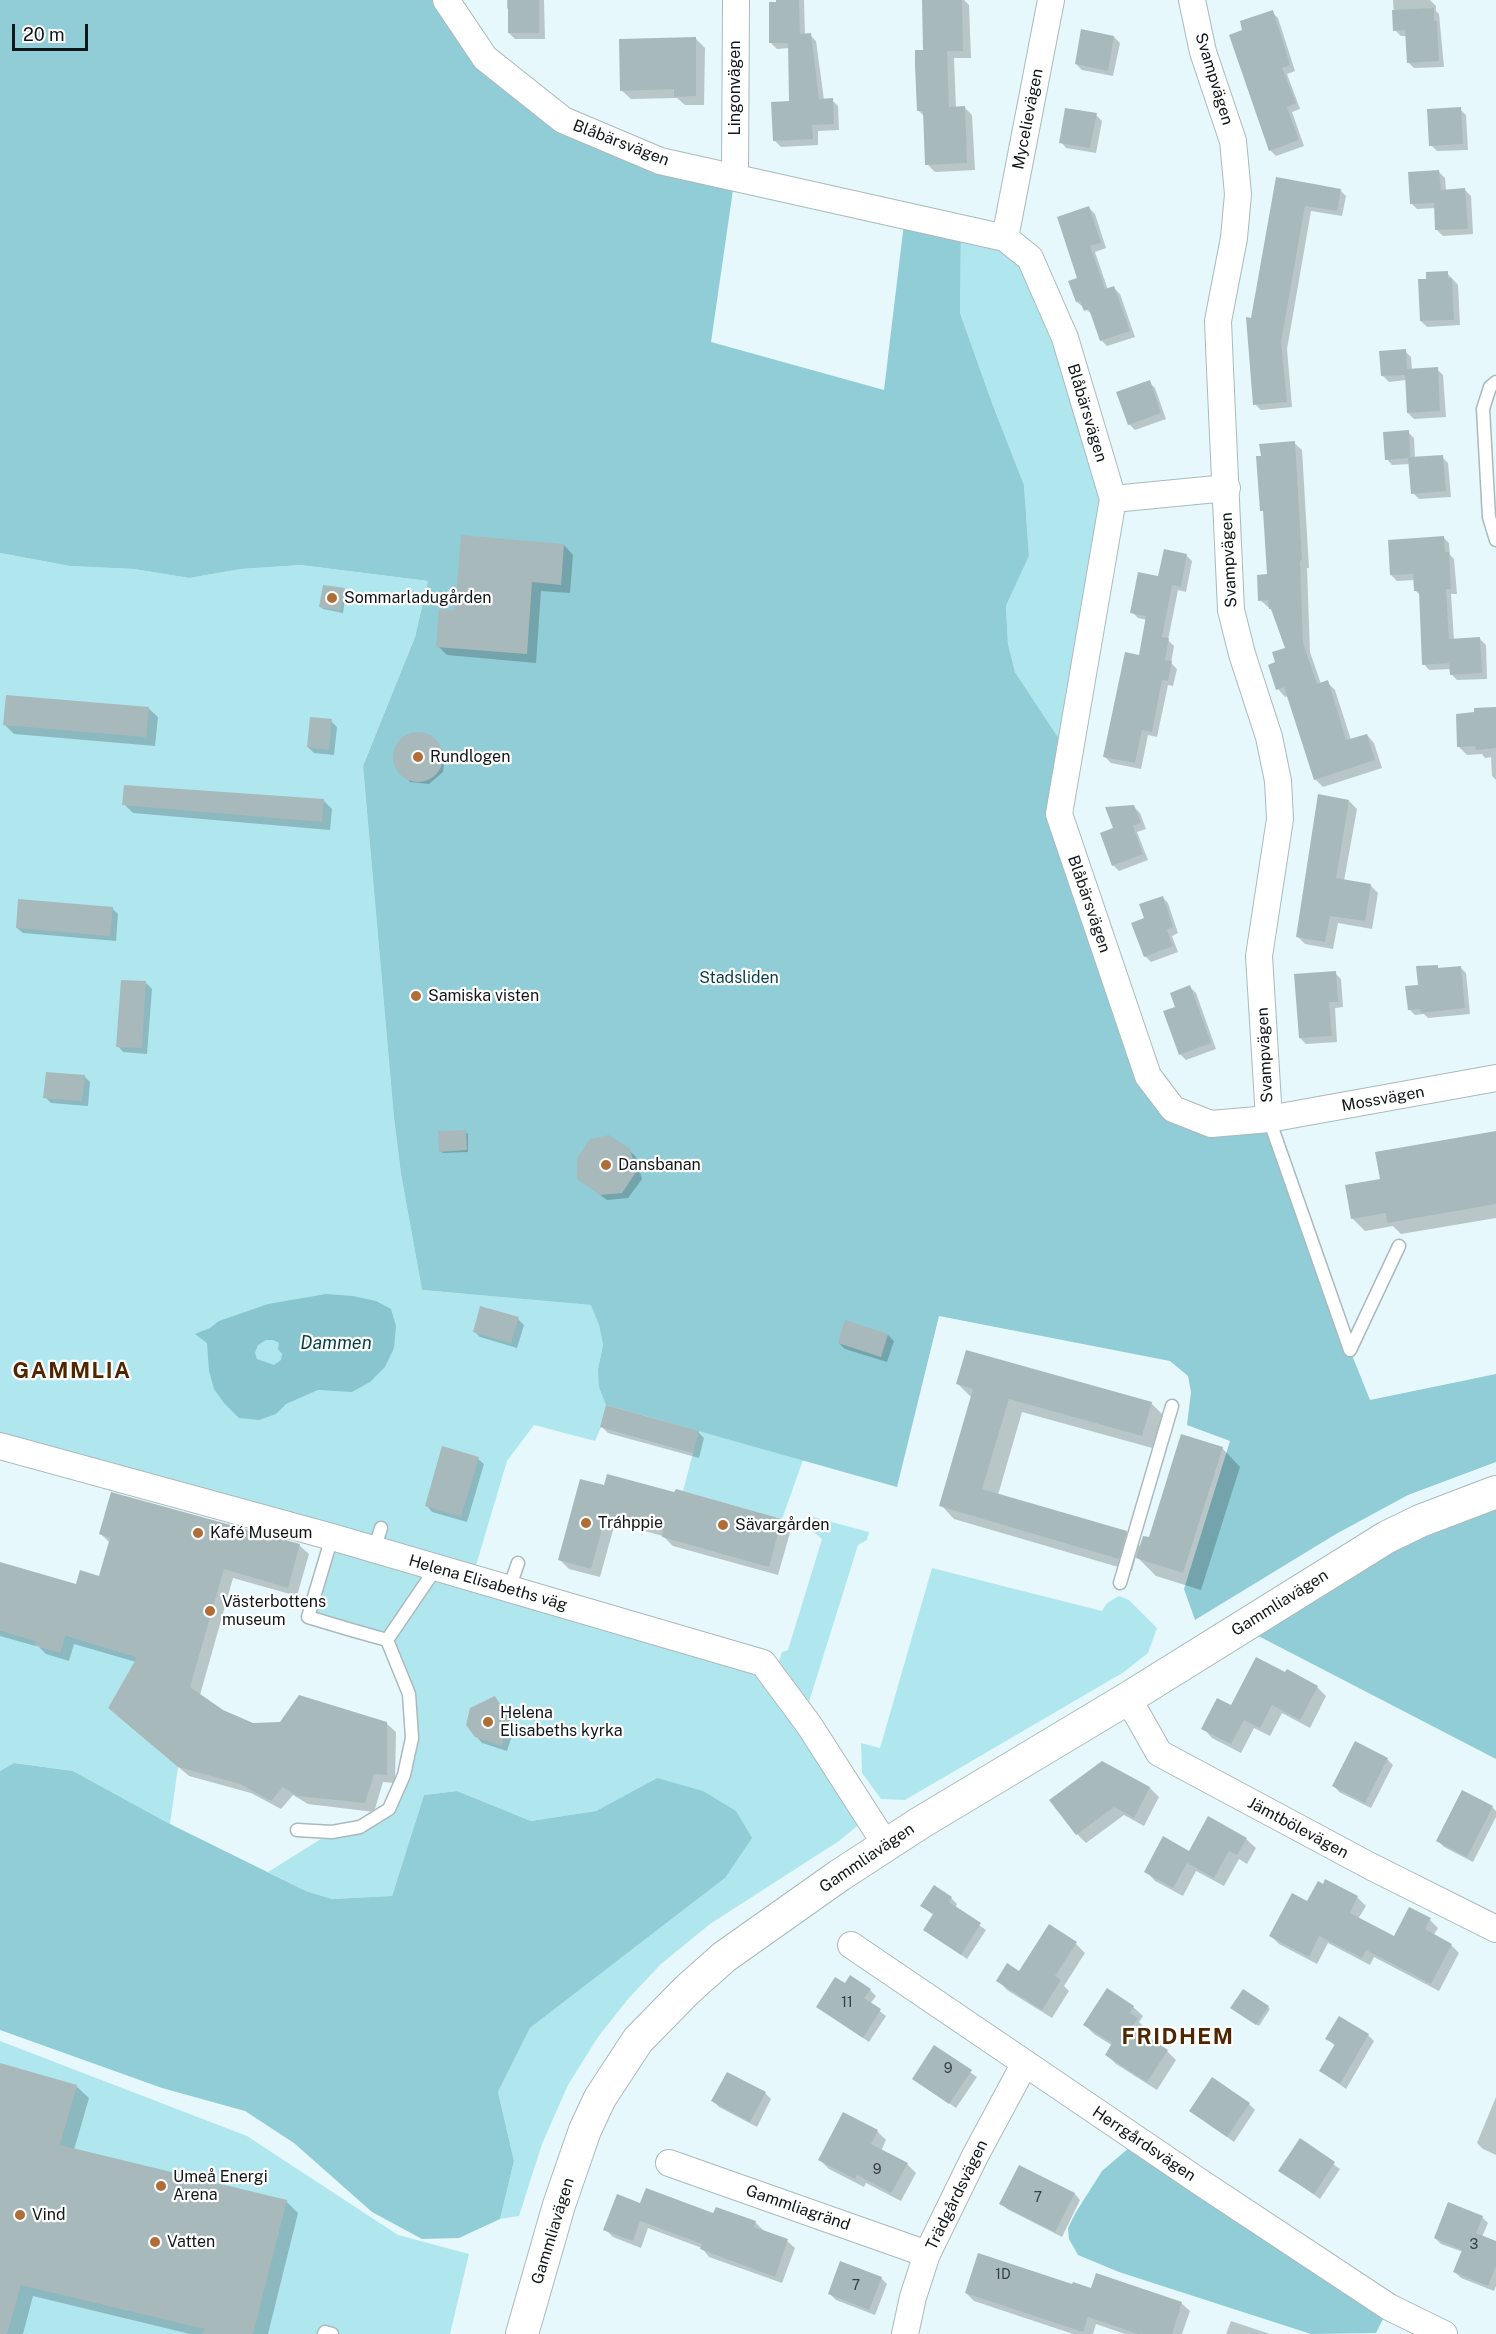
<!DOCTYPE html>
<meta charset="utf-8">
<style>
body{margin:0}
#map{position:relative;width:1496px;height:2334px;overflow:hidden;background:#e6f8fb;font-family:"Public Sans",sans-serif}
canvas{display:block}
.scale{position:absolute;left:12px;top:24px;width:76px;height:27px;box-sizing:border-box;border:3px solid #111718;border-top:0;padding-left:8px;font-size:18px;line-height:21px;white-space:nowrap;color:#111718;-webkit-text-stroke:4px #fff;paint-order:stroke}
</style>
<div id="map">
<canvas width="1496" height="2334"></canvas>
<div class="scale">20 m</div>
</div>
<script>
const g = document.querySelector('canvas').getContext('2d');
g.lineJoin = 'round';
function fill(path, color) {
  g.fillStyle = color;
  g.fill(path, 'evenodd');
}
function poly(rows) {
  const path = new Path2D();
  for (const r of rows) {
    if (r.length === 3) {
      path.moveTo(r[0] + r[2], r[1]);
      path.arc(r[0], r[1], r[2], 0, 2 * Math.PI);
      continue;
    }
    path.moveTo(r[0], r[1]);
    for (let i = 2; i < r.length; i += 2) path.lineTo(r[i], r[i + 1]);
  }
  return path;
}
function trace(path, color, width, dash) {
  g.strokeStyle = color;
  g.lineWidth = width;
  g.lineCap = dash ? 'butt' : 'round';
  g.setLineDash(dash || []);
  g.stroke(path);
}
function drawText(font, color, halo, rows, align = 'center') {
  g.font = font + ' "Public Sans",sans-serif';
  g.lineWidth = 4.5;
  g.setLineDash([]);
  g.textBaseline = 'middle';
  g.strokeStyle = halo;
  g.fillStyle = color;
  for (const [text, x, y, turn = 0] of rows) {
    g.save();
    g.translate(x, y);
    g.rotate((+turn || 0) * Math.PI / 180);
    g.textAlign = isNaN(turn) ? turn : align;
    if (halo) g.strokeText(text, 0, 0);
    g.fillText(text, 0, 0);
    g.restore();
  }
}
fill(poly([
 [961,228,1030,258,1113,499,1069,754,1015,672,1008,644,1006,606,1029,556,1024,485,992,403,960,313],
 [0,553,70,566,134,569,189,578,241,569,301,565,428,581,415,637,363,766,394,1118,401,1174,422,1290,592,1305,599,1325,603,1345,598,1369,606,1405,803,1460,782,1519,683,1491,693,1453,601,1427,595,1441,534,1425,507,1461,472,1579,774,1676,782,1652,788,1650,822,1539,810,1529,813,1517,869,1532,867,1540,858,1545,804,1718,868,1817,839,1841,710,1924,661,1964,628,1999,598,2037,568,2085,542,2144,519,2216,500,2219,514,2161,498,2092,530,2028,725,1878,657,1778,596,1811,531,1821,457,1791,424,1795,392,1896,332,1899,306,1891,268,1872,332,1832,389,1809,404,1775,409,1694,387,1640,308,1617,332,1537,0,1446],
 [932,1568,1102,1611,1107,1603,1119,1596,1129,1600,1157,1628,1148,1653,1124,1672,905,1800,881,1799,862,1773,861,1743,880,1748],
 [0,1630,37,1641,36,1646,60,1652,65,1635,137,1657,108,1708,178,1767,170,1824,73,1771,15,1763,0,1771],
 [0,2041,247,2136,398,2235,469,2254,450,2334,0,2334]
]), '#b0e7ef');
fill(poly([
 [0,0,446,0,562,120,735,176,711,342,884,390,905,215,961,228,960,313,992,403,1024,485,1029,556,1006,606,1008,644,1015,672,1069,754,1059,814,1173,1109,1269,1119,1350,1350,1370,1400,1496,1374,1496,1462,1408,1495,1336,1534,1195,1620,1184,1589,1230,1441,1187,1425,1191,1392,1188,1376,1170,1361,939,1316,897,1487,606,1405,599,1387,598,1369,603,1345,599,1325,591,1305,422,1290,401,1174,394,1118,363,766,415,637,428,581,301,565,241,569,189,578,134,569,70,566,0,553],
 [1496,1492,1496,1759,1241,1627],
 [14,1763,73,1771,170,1824,306,1891,332,1899,392,1896,424,1795,457,1791,531,1821,596,1811,657,1778,703,1791,736,1811,752,1838,725,1878,530,2028,498,2092,514,2161,500,2219,459,2238,422,2239,372,2212,294,2143,245,2111,162,2088,0,2030,0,1771],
 [1138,2140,1389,2307,1376,2333,1311,2334,1119,2272,1078,2255,1069,2239,1068,2228,1076,2212,1102,2171]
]), '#90cdd7');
fill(poly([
 [326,1294,353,1296,376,1301,391,1309,396,1326,394,1348,385,1367,370,1382,352,1392,318,1390,286,1404,276,1414,259,1420,239,1418,224,1403,214,1389,209,1371,207,1343,195,1334,210,1328,219,1321,268,1304],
 [266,1340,273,1340,279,1343,278,1349,282,1354,281,1360,274,1365,257,1359,255,1353,258,1345]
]), '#88c5ce');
fill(poly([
 [507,0,544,0,545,39,515,39,509,33,509,10,507,8],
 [778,0,804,0,805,35,810,35,816,41,824,100,832,100,838,106,839,130,818,131,818,145,781,147,775,141,790,102,790,48,777,49,771,43],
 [924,0,964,0,969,5,971,58,954,58,956,108,965,108,972,115,975,170,935,172,927,164,925,117,918,110,925,52],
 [1393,0,1430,0,1436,6,1436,11,1439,14,1444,67,1414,68,1408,62,1407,36,1401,36,1395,30],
 [1272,12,1278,18,1295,71,1287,74,1300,109,1292,112,1304,146,1276,156,1270,150,1244,31],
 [1114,37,1120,43,1113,76,1082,70,1076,64],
 [696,39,705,48,704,105,685,105,677,98,631,99,621,90],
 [1460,109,1466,115,1468,150,1437,151,1431,145],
 [1096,115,1102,121,1096,153,1066,148,1061,142],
 [1439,172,1445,178,1446,191,1465,190,1471,196,1473,234,1443,236,1437,230,1436,208,1417,209,1411,203],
 [1277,179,1340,190,1346,196,1342,216,1311,211,1287,349,1292,407,1261,410,1255,404,1253,320],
 [1089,208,1095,214,1106,248,1095,252,1108,290,1114,288,1120,294,1135,337,1107,346,1101,340,1093,315,1077,302],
 [1447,273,1458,285,1460,325,1427,327,1421,321],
 [1405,351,1411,357,1412,370,1437,369,1443,375,1446,417,1414,419,1408,413,1406,380,1389,382,1383,376],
 [1149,382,1155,388,1166,419,1135,430,1129,424],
 [1408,432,1414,438,1415,459,1442,457,1448,463,1451,497,1419,499,1413,493,1410,464,1392,465,1387,459],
 [1294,443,1302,450,1309,568,1307,568,1310,652,1321,684,1327,682,1335,690,1351,740,1367,735,1374,743,1382,768,1323,787,1315,779,1288,696,1285,697,1278,689,1277,663,1287,649,1274,612,1260,600,1268,576,1265,513,1262,510],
 [1443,537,1449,543,1450,555,1454,559,1457,594,1451,594,1454,640,1480,639,1486,645,1487,679,1457,680,1451,674,1451,669,1429,670,1424,664,1420,595,1415,590,1415,580,1397,581,1391,575],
 [564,545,573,555,570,593,541,591,536,663,447,655,438,646,456,612],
 [1186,555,1192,561,1186,592,1178,590,1168,640,1174,646,1171,663,1177,669,1173,686,1168,685,1157,737,1148,735,1141,769,1111,763,1105,757,1140,657,1147,620,1138,618,1132,612,1160,578],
 [344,590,346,592,343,613,323,609,321,607],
 [148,708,158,717,155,746,14,734,5,725],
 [1496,708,1496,780,1492,776,1491,757,1485,758,1482,754,1467,755,1459,747,1475,714],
 [331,721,337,727,334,755,314,753,308,747],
 [411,733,430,735,445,753,443,772,429,784,410,782,395,764,397,745],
 [323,800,332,809,330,830,133,813,124,804],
 [1349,801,1357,809,1344,881,1370,885,1378,893,1372,929,1338,923,1333,949,1305,944,1297,936],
 [1134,807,1140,813,1146,829,1137,832,1148,860,1119,871,1113,865,1114,829],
 [1162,897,1168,903,1178,933,1172,936,1178,952,1151,962,1145,956],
 [112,908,118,914,116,941,23,933,17,928],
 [1437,966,1440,970,1460,967,1466,973,1470,1014,1428,1018,1424,1014,1415,1015,1409,1009,1420,986],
 [1335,973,1341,979,1343,1007,1335,1008,1337,1042,1306,1044,1300,1038],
 [146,983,152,989,147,1054,123,1052,118,1046],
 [1190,987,1196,993,1216,1049,1186,1060,1180,1054,1177,1008],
 [84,1076,90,1082,88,1106,51,1103,45,1097],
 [465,1132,468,1134,468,1152,443,1153,440,1151],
 [1496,1133,1496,1218,1401,1234,1393,1226,1365,1231,1352,1218,1381,1180],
 [629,1150,636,1157,642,1179,628,1198,607,1200,579,1179],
 [518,1319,524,1325,517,1348,480,1337,474,1331],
 [888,1335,894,1341,887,1362,845,1349,839,1343],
 [958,1384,1151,1403,1165,1417,1156,1449,1022,1412,998,1495,1126,1532,1141,1547,1150,1539,1222,1448,1240,1467,1201,1590,1156,1576,1136,1556,1132,1571,954,1519,941,1505,972,1398],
 [602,1427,698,1432,704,1438,699,1458,608,1433],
 [478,1459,484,1464,467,1522,432,1512,427,1506],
 [581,1481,782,1520,791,1529,778,1575,673,1546,663,1536,615,1523,600,1577,569,1569,560,1560],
 [101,1534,299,1545,309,1554,297,1596,233,1578,200,1695,223,1711,253,1725,386,1723,396,1732,395,1783,383,1782,374,1812,308,1804,293,1795,281,1809,251,1793,189,1776,119,1717,136,1662,74,1644,69,1661,46,1654,39,1647,0,1636,0,1564,77,1586,100,1578,110,1543],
 [1286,1674,1317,1687,1326,1696,1310,1728,1282,1713,1270,1736,1254,1728,1241,1753,1212,1738,1203,1728,1231,1707],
 [495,1698,515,1726,507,1751,482,1743,476,1736],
 [1387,1759,1393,1765,1371,1808,1339,1792,1334,1786],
 [1102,1763,1150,1788,1159,1797,1144,1826,1124,1815,1086,1843,1077,1834],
 [1492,1807,1496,1811,1496,1817,1473,1862,1444,1847,1438,1841],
 [1246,1839,1256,1848,1247,1864,1239,1859,1224,1886,1196,1871,1183,1896,1155,1881,1146,1871,1190,1853],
 [1326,1881,1358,1898,1366,1906,1358,1919,1395,1938,1430,1920,1438,1928,1433,1936,1451,1945,1459,1953,1439,1991,1374,1957,1370,1965,1328,1943,1317,1964,1279,1944,1271,1936,1308,1903],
 [951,1898,957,1904,955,1908,986,1930,967,1959,925,1929,934,1915,922,1906],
 [1049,1926,1076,1944,1085,1953,1064,1986,1069,1991,1052,2018,1007,1990,998,1980,1019,1973],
 [870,1990,876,1996,870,2004,886,2016,869,2042,818,2007],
 [1133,2007,1143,2016,1139,2022,1146,2029,1142,2035,1167,2051,1176,2060,1157,2090,1116,2064,1107,2055,1113,2046,1094,2034,1085,2025],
 [1268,2007,1270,2009,1259,2026,1235,2011],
 [1368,2035,1374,2041,1346,2089,1321,2071,1335,2046,1327,2038],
 [934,2047,977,2077,956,2108,914,2079],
 [0,2065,76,2086,89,2098,74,2150,286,2201,298,2213,268,2334,190,2334,33,2296,23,2334,0,2334],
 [765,2093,771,2099,757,2127,719,2107,713,2101],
 [1496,2097,1496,2155,1483,2149,1477,2143],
 [1249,2104,1255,2110,1234,2142,1191,2111],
 [877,2131,886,2140,881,2151,907,2164,916,2173,901,2201,866,2183,864,2187,829,2169,820,2160],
 [1300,2140,1340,2169,1320,2199,1280,2171],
 [1020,2167,1075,2194,1080,2200,1062,2237,1007,2209,1001,2203],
 [641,2205,714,2215,717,2209,756,2223,763,2230,787,2241,795,2248,782,2283,709,2257,702,2248,648,2228,641,2248,613,2237,605,2229],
 [1482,2217,1488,2223,1482,2237,1496,2242,1496,2286,1494,2291,1461,2278,1455,2272,1463,2252,1441,2244,1435,2238],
 [881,2278,887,2284,875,2315,836,2300,830,2294],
 [1073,2286,1181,2303,1190,2311,1182,2334,1125,2334,1096,2324,1093,2334,1073,2334,974,2301,966,2293],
 [1231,2321,1270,2334,1226,2334]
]), '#0003');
fill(poly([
 [508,0,539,0,539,33,508,33],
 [776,0,799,0,800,34,811,33,819,99,833,98,834,124,812,125,813,139,773,141,771,102,789,101,788,43,769,43,769,2,776,2],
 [922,0,962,0,963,51,947,51,949,107,965,106,967,163,925,165,923,111,917,111,915,66,915,50,923,50],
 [1434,8,1434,21,1437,21,1439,61,1407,63,1405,30,1393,31,1392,10],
 [1273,10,1290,65,1282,68,1296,103,1287,107,1299,140,1269,151,1229,35,1242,30,1240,21],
 [1081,29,1114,36,1108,71,1075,64],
 [696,37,696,96,674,97,674,89,620,91,619,39],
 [1461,107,1463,144,1429,146,1427,109],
 [1065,108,1097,113,1090,148,1059,143],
 [1439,170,1441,190,1465,188,1468,229,1435,230,1434,203,1410,204,1408,172],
 [1276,177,1341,189,1337,211,1305,206,1281,342,1287,402,1253,405,1246,317,1251,318],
 [1089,206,1101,243,1090,246,1105,289,1114,286,1130,331,1100,341,1089,309,1084,311,1080,301,1076,302,1068,281,1077,278,1057,217],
 [1448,271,1448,278,1452,278,1454,320,1420,321,1418,279,1426,279,1426,272],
 [1406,349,1407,369,1438,367,1440,411,1407,413,1405,375,1381,376,1379,351],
 [1150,380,1161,413,1128,425,1116,392],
 [1409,430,1410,457,1443,455,1446,491,1411,494,1408,458,1385,460,1383,432],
 [1295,441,1302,560,1300,561,1303,643,1317,684,1328,680,1346,740,1367,734,1375,760,1314,780,1284,687,1276,690,1268,665,1275,662,1272,652,1285,648,1271,609,1269,609,1268,600,1258,601,1257,575,1267,574,1263,511,1260,511,1256,456,1261,456,1259,444],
 [461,535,564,544,561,585,532,582,527,654,436,647,439,609,455,610],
 [1444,536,1445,552,1449,552,1451,589,1446,589,1449,639,1480,637,1482,673,1450,675,1449,663,1422,665,1419,591,1414,591,1413,574,1390,575,1388,540],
 [1164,549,1187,554,1181,587,1172,585,1162,637,1169,638,1165,660,1172,661,1168,681,1162,680,1152,732,1142,730,1135,763,1103,757,1125,652,1139,655,1146,616,1130,613,1138,572,1158,576],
 [323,585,345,588,340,611,319,607],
 [6,695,149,707,146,737,3,725],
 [1496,707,1496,748,1476,750,1475,746,1457,747,1456,714,1474,712,1474,708],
 [310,717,332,719,329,750,307,747],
 [418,757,25],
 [124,785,324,799,322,822,122,805],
 [1318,794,1349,800,1336,878,1371,884,1365,921,1330,916,1325,942,1296,937],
 [1134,805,1141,823,1133,826,1143,854,1112,866,1100,833,1113,828,1105,807],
 [1163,896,1173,927,1167,930,1173,946,1144,957,1131,923,1144,918,1139,904],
 [18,899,113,907,110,936,16,928],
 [1438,965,1438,968,1461,966,1465,1008,1421,1013,1420,1009,1408,1010,1405,986,1418,985,1416,966],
 [1336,971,1338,1002,1329,1002,1332,1036,1299,1038,1294,974],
 [121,980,146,981,142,1048,116,1047],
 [1190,985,1211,1043,1179,1055,1163,1011,1175,1007,1170,993],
 [46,1072,85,1075,82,1101,43,1098],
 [466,1130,467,1150,439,1152,438,1131],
 [1496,1131,1496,1204,1387,1223,1386,1213,1351,1219,1345,1185,1380,1179,1375,1152],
 [609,1135,630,1149,636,1172,622,1193,600,1195,577,1179,577,1158,590,1139],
 [480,1306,519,1317,511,1343,473,1332],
 [845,1320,888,1334,881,1357,838,1343],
 [966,1350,1152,1402,1142,1436,1009,1399,982,1489,1127,1531,1119,1559,939,1506,973,1389,956,1384],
 [606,1405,699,1431,693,1453,600,1427],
 [1181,1434,1223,1447,1183,1573,1136,1558,1143,1536,1149,1537],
 [442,1446,479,1457,461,1517,425,1506],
 [607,1474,674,1492,676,1489,782,1519,769,1567,662,1537,663,1530,606,1515,591,1569,558,1560,580,1479,604,1485],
 [111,1492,300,1544,288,1588,224,1569,190,1687,223,1710,253,1723,280,1722,299,1695,387,1722,387,1775,374,1774,365,1803,297,1796,283,1787,271,1801,240,1784,178,1767,108,1708,137,1657,65,1635,60,1653,35,1645,37,1641,0,1630,0,1562,76,1584,80,1570,99,1576,110,1538,99,1534],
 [1256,1657,1285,1672,1287,1669,1318,1686,1300,1720,1272,1705,1260,1728,1244,1720,1231,1744,1201,1729,1217,1698,1231,1705],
 [495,1696,509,1719,502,1746,475,1737,466,1725,470,1708],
 [1355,1741,1388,1758,1365,1803,1332,1786],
 [1102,1761,1150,1787,1134,1818,1114,1807,1076,1835,1049,1800],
 [1462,1790,1493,1806,1467,1857,1436,1841],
 [1208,1816,1247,1838,1237,1855,1229,1851,1214,1878,1187,1863,1173,1888,1144,1872,1163,1836,1189,1851],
 [1325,1879,1358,1896,1350,1913,1394,1936,1409,1907,1431,1918,1425,1929,1452,1944,1431,1984,1366,1950,1362,1958,1319,1936,1309,1957,1269,1936,1292,1893,1307,1901,1318,1881,1323,1884],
 [934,1885,952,1897,949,1902,981,1923,961,1955,923,1930,933,1914,920,1906],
 [1049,1924,1077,1942,1055,1976,1061,1980,1042,2010,996,1981,1007,1963,1019,1971],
 [850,1975,871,1989,864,1998,881,2009,863,2038,816,2007,835,1977,845,1983],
 [1107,1988,1134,2006,1130,2013,1138,2018,1132,2027,1168,2050,1147,2082,1105,2055,1112,2043,1083,2025],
 [1243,1989,1269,2006,1256,2025,1230,2008],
 [1339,2016,1369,2034,1340,2084,1319,2071,1335,2044,1325,2039],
 [934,2045,972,2070,949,2104,912,2079],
 [0,2063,77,2085,60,2145,287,2200,253,2334,202,2334,204,2329,21,2285,7,2334,0,2334],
 [727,2072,766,2092,750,2122,711,2101],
 [1212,2077,1250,2103,1227,2137,1189,2111],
 [843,2112,878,2130,871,2144,908,2163,891,2193,857,2175,855,2179,818,2160],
 [1300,2138,1335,2162,1314,2194,1278,2171],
 [1019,2165,1075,2193,1055,2232,999,2204],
 [646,2188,713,2213,716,2207,756,2221,754,2227,788,2239,775,2277,700,2249,702,2244,640,2221,633,2241,603,2230,617,2194,640,2203],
 [1448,2202,1483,2216,1476,2233,1496,2241,1496,2266,1488,2286,1453,2272,1462,2250,1434,2238],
 [978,2253,1072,2284,1073,2282,1091,2288,1096,2273,1182,2302,1172,2334,1138,2334,1088,2317,1083,2332,965,2293],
 [840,2261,882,2277,869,2310,828,2294]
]), '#a8b9bb');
const service = poly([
 [1496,382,1490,387,1483,409,1489,517,1496,540],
 [1269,1119,1350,1350],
 [1350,1350,1399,1246],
 [332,1537,308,1617,348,1629,387,1640,436,1568],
 [374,1550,381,1528],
 [1120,1583,1172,1406],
 [509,1589,518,1563],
 [297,1830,332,1832,360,1827,389,1809,404,1775,412,1738,409,1694,387,1640],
 [324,2334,325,2332,332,2334]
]);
const minor = poly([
 [446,0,485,58,563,120,660,161,1005,238,1030,258,1065,338,1113,499,1059,814,1148,1076,1173,1109,1211,1124,1269,1119,1496,1078],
 [1192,0,1203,52,1233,141,1238,194,1234,238,1218,321,1220,369,1231,610,1242,654,1269,737,1278,781,1280,819,1259,956,1269,1119],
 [735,176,736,0],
 [1005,238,1051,0],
 [1113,499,1227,488],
 [0,1446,332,1537,763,1663,809,1725,886,1845],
 [1125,1700,1137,1714,1159,1753,1370,1866,1496,1929],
 [851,1945,1203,2184,1389,2307,1444,2334],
 [669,2163,927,2254],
 [905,2334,913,2297,927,2254,975,2156,1025,2063]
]);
const tertiary = poly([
 [522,2334,559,2205,585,2130,600,2098,638,2040,687,1990,724,1957,840,1875,920,1823,1125,1700,1387,1537,1420,1521,1496,1492]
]);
trace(service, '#a9babc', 15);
trace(minor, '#a9babc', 28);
trace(tertiary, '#a9babc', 34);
trace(service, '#fff', 12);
trace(minor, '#fff', 26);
trace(tertiary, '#fff', 32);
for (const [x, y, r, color] of [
 [332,598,6,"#af6e38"],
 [418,757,6,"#af6e38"],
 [416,996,6,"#af6e38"],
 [606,1165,6,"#af6e38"],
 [586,1523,6,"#af6e38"],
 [723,1525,6,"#af6e38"],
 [198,1533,6,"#af6e38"],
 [210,1611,6,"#af6e38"],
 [488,1722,6,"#af6e38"],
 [161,2186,6,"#af6e38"],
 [20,2215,6,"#af6e38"],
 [155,2242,6,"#af6e38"]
]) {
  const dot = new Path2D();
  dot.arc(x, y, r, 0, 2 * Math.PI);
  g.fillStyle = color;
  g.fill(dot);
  trace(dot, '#fff', 2);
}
drawText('14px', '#374041', null, [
 ["11",847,2003],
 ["9",948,2069],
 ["9",877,2170],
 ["7",1038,2198],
 ["3",1474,2245],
 ["1D",1003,2275],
 ["7",856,2286]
]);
drawText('16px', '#111718', '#fff', [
 ["Svampvägen",1214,79,73],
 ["Lingonvägen",735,88,-90],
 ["Mycelievägen",1028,119,-79],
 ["Blåbärsvägen",621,143,21],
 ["Blåbärsvägen",1087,413,73],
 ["Svampvägen",1229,560,-93],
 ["Blåbärsvägen",1089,904,71],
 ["Svampvägen",1265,1055,-93],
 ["Mossvägen",1383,1099,-10],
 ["Helena Elisabeths väg",488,1583,16],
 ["Gammliavägen",1280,1603,-32],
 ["Jämtbölevägen",1298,1828,28],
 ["Gammliavägen",867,1858,-34],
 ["Herrgårdsvägen",1144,2144,34],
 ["Trädgårdsvägen",957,2195,-64],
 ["Gammliagränd",798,2208,19],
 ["Gammliavägen",553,2231,-73]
]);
drawText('16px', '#111718', '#fff', [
 ["Sommarladugården",344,598],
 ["Rundlogen",430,757],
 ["Samiska visten",428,996],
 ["Dansbanan",618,1165],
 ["Tráhppie",598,1523],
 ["Sävargården",735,1525],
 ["Kafé Museum",210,1533],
 ["Västerbottens",222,1602],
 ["museum",222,1620],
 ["Helena",500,1713],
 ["Elisabeths kyrka",500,1731],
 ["Umeå Energi",173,2177],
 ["Arena",173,2195],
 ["Vind",32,2215],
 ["Vatten",167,2242]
], 'left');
drawText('16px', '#033f46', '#fff', [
 ["Stadsliden",739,978]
]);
drawText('italic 18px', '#023e45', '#fff', [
 ["Dammen",336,1343]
]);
g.letterSpacing = '1.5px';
drawText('bold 22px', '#502600', '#fff', [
 ["GAMMLIA",72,1371],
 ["FRIDHEM",1178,2037]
]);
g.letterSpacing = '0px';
</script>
